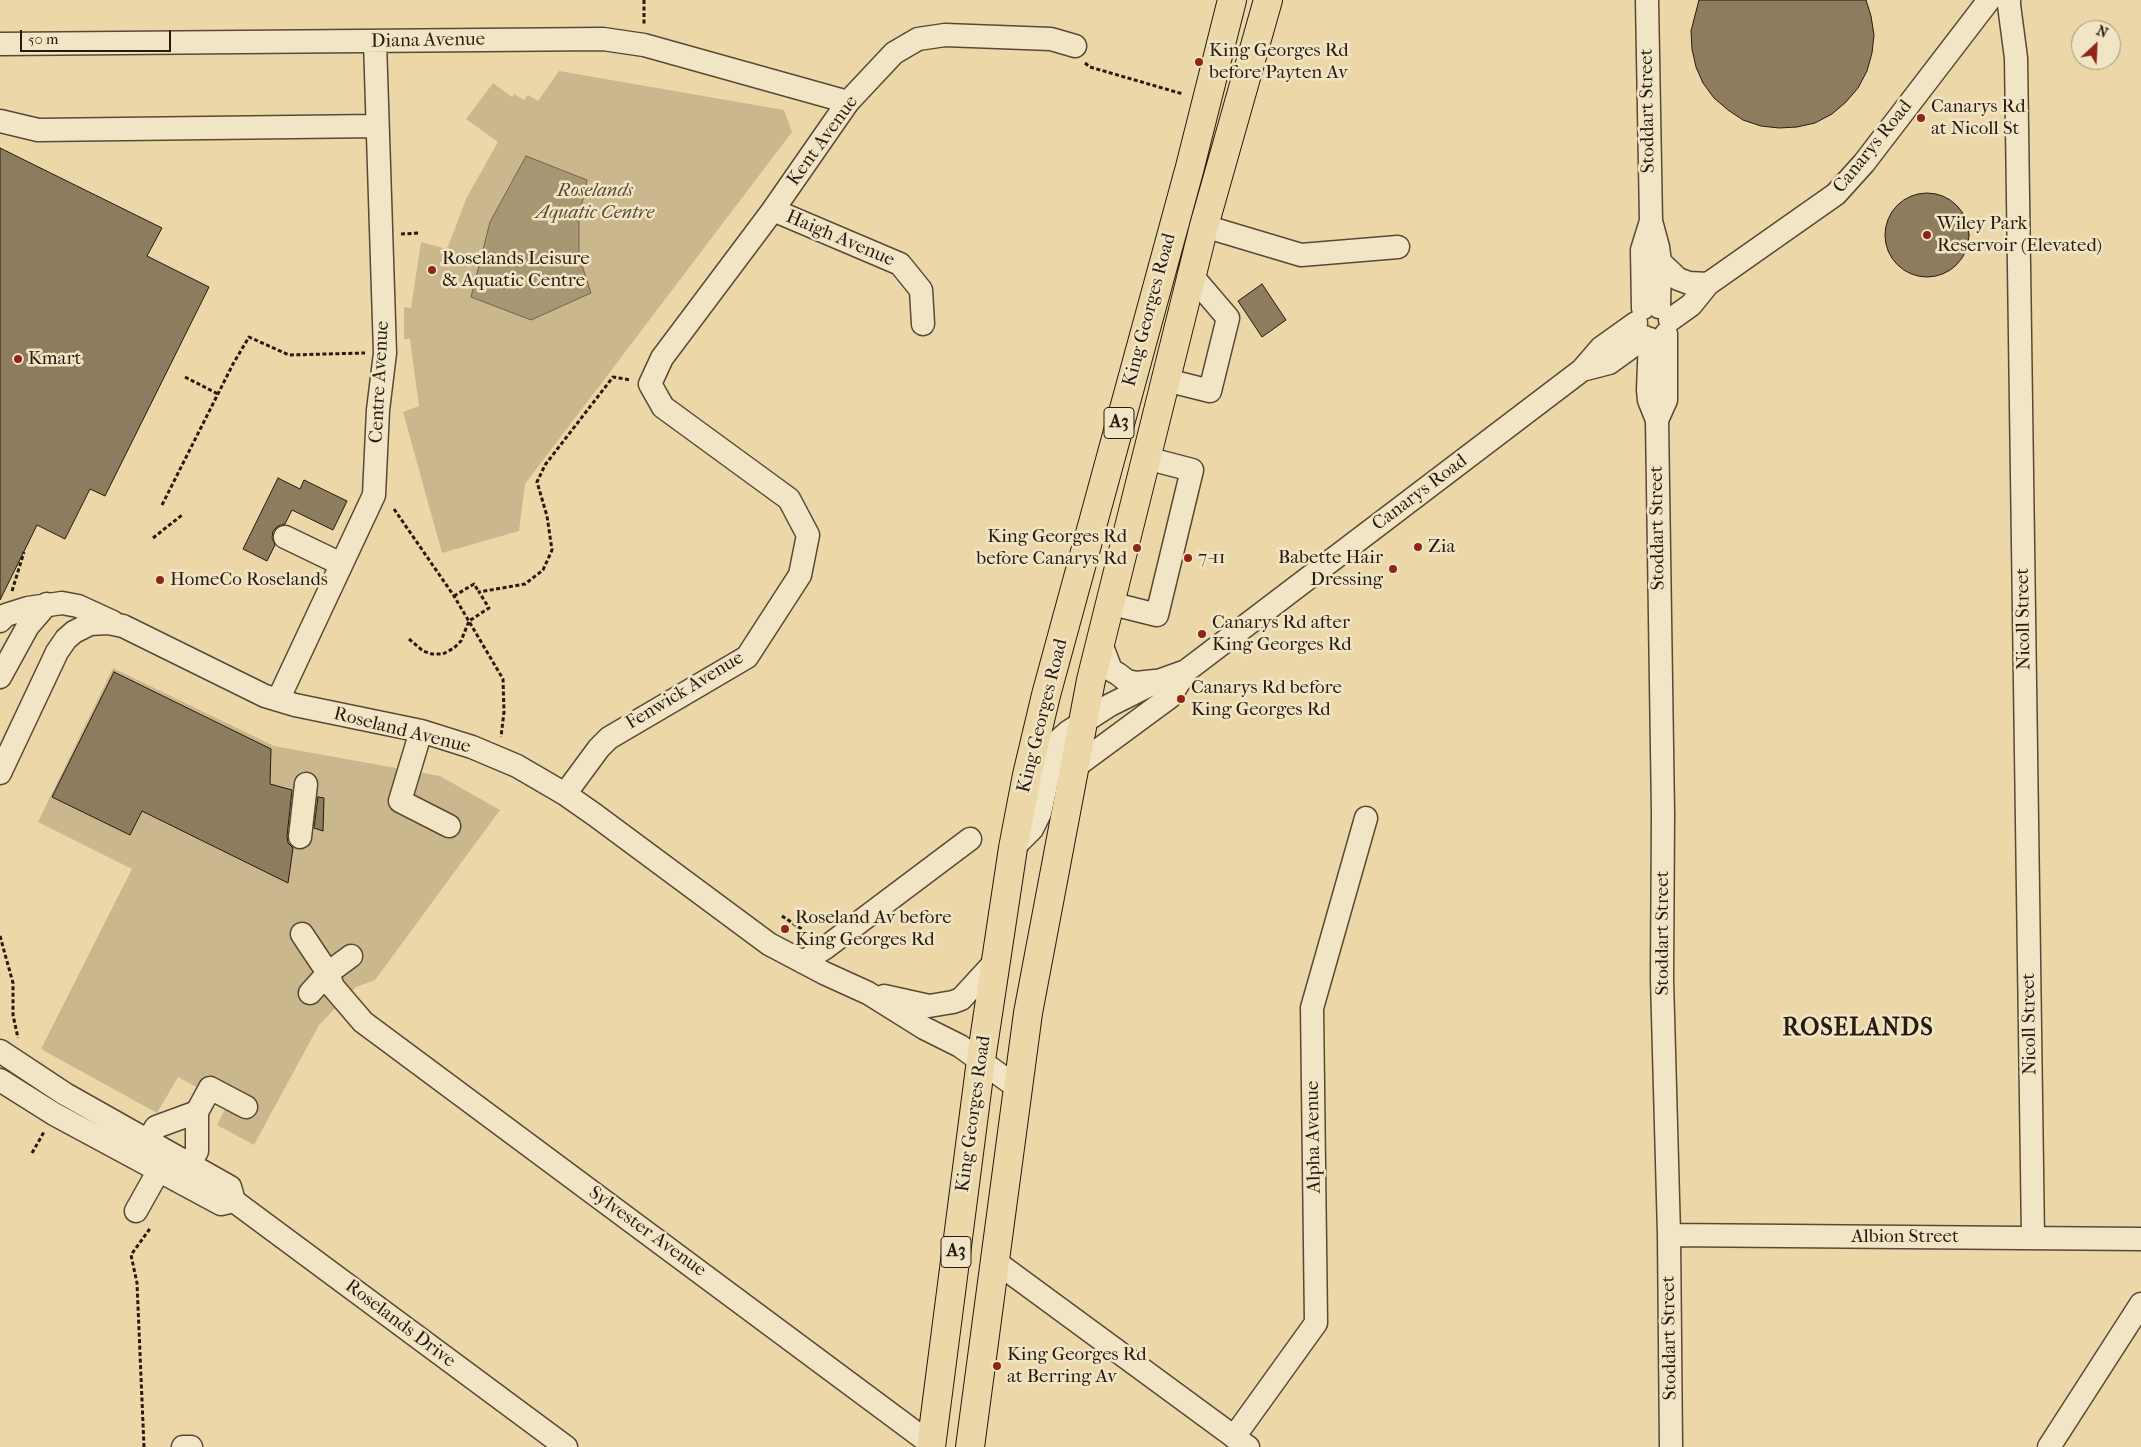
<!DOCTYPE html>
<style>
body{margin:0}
#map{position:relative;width:2141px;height:1447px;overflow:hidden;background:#ebd7a7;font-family:"IM FELL French Canon",serif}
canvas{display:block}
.north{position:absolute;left:2071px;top:20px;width:50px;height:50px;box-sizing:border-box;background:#f2e5c6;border:1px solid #a1947d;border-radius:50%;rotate:25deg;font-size:14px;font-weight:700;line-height:20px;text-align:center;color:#271a0f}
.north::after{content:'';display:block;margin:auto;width:18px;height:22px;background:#8f2418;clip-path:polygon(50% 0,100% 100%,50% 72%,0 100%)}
.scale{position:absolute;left:20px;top:30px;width:151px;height:22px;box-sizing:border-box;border:2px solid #271a0f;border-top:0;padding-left:6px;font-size:15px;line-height:18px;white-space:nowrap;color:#271a0f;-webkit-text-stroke:4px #f2e5c6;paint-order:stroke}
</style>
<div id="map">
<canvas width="2141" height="1447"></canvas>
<div class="north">N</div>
<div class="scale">50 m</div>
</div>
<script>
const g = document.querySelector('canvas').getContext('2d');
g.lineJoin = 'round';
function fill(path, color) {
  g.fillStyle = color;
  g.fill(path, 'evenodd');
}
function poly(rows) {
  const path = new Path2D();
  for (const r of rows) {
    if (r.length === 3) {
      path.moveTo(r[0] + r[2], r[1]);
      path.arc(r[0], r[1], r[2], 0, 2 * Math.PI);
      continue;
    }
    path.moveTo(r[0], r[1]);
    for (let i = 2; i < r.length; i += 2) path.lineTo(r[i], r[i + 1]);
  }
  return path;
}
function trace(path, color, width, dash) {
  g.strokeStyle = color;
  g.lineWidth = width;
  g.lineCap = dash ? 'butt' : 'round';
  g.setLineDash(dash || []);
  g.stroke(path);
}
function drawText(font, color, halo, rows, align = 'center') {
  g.font = font + ' "IM FELL French Canon",serif';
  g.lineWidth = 5;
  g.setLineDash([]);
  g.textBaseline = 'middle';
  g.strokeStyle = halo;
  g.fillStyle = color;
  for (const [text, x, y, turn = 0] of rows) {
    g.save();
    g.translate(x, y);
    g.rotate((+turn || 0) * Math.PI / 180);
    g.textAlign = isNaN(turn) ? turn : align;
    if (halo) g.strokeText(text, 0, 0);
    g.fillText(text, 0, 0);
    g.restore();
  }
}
fill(poly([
 [559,71,784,110,792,132,525,484,519,531,442,553,403,412,419,406,410,339,404,339,404,307,411,308,421,242,447,249,467,197,498,142,466,119,493,83,512,97,514,94,524,100,528,95,538,101],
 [113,668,274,746,440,776,500,810,375,980,356,987,319,1025,254,1145,217,1125,228,1104,178,1077,157,1113,41,1049,132,869,38,822]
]), '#cab78d');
const water = poly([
 [526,156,587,180,579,217,579,256,591,293,531,320,471,297,490,222,526,156]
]);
fill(water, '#a89773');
trace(water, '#74654b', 1);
const building = poly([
 [1699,0,1866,0,1871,16,1874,35,1872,53,1867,71,1858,88,1846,102,1832,114,1815,123,1797,127,1779,128,1761,126,1743,120,1728,110,1714,98,1703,83,1696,67,1692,49,1691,31,1699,0],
 [0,148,162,228,147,256,209,287,105,496,90,489,65,539,37,525,0,600,0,148],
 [1927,235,42],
 [1262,284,1286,320,1262,337,1238,301,1262,284],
 [278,478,300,489,304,480,347,501,333,530,292,510,285,524,278,526,273,531,272,538,275,545,267,561,243,549,278,478],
 [114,672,271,749,270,784,292,790,287,836,288,843,293,848,288,883,142,811,130,835,52,797,114,672],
 [318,797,324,798,323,831,314,828,318,797]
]);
fill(building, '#8d7c5e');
trace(building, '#271a0f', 1);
const minor = poly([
 [1647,0,1651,221,1658,247,1660,262,1659,307],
 [2009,0,2009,5,2016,58,2033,1238],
 [0,44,603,39,644,45,848,102],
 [0,121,38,130,377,126],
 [773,210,900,264,921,290,923,324],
 [1204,226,1301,255,1398,247],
 [1660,262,1678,279,1689,283,1708,284],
 [1643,308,1642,250,1651,221],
 [1670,320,1691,305,1708,284,1836,194,1864,163,1989,0],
 [1650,339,1648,390,1649,400,1657,420,1663,814,1662,979,1669,1235,1671,1447],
 [1582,370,1609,363,1645,337],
 [1166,380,1210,391,1228,318,1192,276],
 [1657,420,1666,400,1666,334],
 [285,537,341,564],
 [1109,603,1157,615,1192,470,1146,458],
 [0,621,6,615,28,608,62,603,78,606,113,622],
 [1100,641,1111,670,1118,674,1127,681,1136,683,1155,681],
 [0,677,28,626,47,604],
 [278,700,374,495,378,410,385,353,375,42],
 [421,731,400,801,449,826],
 [1075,767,1170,697,1186,671],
 [0,773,57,652,66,639,74,632,90,624,108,623,123,626,265,696,295,705,421,731,472,747,517,766,565,794,595,815,769,944,824,973,868,993,924,1028,960,1046,1018,1088],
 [565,794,599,748,609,738,747,657,800,575,808,535,789,499,663,407,650,384,662,358,773,210,848,102,894,53,918,39,945,35,1051,39,1075,46],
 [300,837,306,784],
 [1013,848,1032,829,1040,813,1053,753,1059,740,1068,732,1110,705,1158,681,1186,671,1582,370,1601,348,1636,323],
 [302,934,328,973,333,987,363,1022,931,1444],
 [803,962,825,948,970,839],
 [310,993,328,973,351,956],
 [884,996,929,1006,953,1002,961,999,995,962],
 [0,1051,65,1094,230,1187,234,1201,566,1447],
 [0,1080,54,1114,221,1204,234,1201],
 [148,1141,156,1127,197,1112],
 [190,1164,197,1151,197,1112,210,1088,246,1107],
 [136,1211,159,1170],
 [1669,1235,2141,1239],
 [996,1262,1248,1447],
 [1234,1437,1316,1323,1312,1008,1366,818],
 [183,1447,191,1447],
 [2049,1447,2141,1304]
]);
const highway = poly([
 [931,1447,981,1060,1013,848,1027,775,1046,695,1190,167,1232,0],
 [970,1447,1028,1013,1091,680,1204,226,1268,0]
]);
trace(minor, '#584935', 25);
trace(highway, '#271a0f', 30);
trace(poly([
 [644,0,644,24],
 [1085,63,1090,67,1183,94],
 [401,234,420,233],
 [185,377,218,394],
 [162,505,233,364,249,337,289,355,365,353],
 [394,509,454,596,503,679,504,712,501,737],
 [153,538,182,515],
 [12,591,24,552],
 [454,596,474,584,479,592],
 [409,639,423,651,432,654,443,654,454,648,461,641,469,621,489,608,479,592,525,584,543,570,552,550,547,516,537,482,545,465,613,377,631,380],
 [782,916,809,934],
 [0,936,13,983,13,1015,18,1038],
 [32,1153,44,1132],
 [144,1447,137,1283,131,1255,151,1227]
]), '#271a0f', 3, [4, 2.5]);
trace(minor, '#f2e5c6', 22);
trace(highway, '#ebd7a7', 28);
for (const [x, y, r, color] of [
 [1199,62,5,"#8f2418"],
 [1921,118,5,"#8f2418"],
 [1927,235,5,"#8f2418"],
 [432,270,5,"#8f2418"],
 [18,359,5,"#8f2418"],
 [1418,547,5,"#8f2418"],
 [1137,548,5,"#8f2418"],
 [1188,558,5,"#8f2418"],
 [1393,569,5,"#8f2418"],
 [160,580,5,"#8f2418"],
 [1202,634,5,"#8f2418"],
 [1181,699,5,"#8f2418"],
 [785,929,5,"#8f2418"],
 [997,1366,5,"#8f2418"]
]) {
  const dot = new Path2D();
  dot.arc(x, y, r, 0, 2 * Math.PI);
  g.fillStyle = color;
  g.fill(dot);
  trace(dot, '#f2e5c6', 2);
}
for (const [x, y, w] of [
 [1119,423,30],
 [956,1252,30]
]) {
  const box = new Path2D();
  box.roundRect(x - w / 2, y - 15.5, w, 31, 4);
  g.fillStyle = '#f2e5c6';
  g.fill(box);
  trace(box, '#271a0f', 1);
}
drawText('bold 18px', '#271a0f', null, [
 ["A3",1119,423],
 ["A3",956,1252]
]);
drawText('19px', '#271a0f', '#f2e5c6', [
 ["Diana Avenue",428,41,-1],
 ["Stoddart Street",1648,111,-91],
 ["Kent Avenue",823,141,-54],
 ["Canarys Road",1873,147,-51],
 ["Haigh Avenue",840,239,23],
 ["King Georges Road",1150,310,-75],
 ["Centre Avenue",380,382,-87],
 ["Canarys Road",1420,493,-37],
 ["Stoddart Street",1658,528,-91],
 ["Nicoll Street",2024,619,-91],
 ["Fenwick Avenue",685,691,-31],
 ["King Georges Road",1043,716,-76],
 ["Roseland Avenue",402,731,14],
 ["Stoddart Street",1663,933,-90],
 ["Nicoll Street",2030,1024,-91],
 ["King Georges Road",974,1114,-82],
 ["Alpha Avenue",1314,1137,-91],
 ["Sylvester Avenue",647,1232,36],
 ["Albion Street",1905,1237],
 ["Roselands Drive",400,1324,37],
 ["Stoddart Street",1670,1338,-91]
]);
drawText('19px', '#271a0f', '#f2e5c6', [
 ["King Georges Rd",1209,51],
 ["before Payten Av",1209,73],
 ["Canarys Rd",1931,107],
 ["at Nicoll St",1931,129],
 ["Wiley Park",1937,224],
 ["Reservoir (Elevated)",1937,246],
 ["Roselands Leisure",442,259],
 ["& Aquatic Centre",442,281],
 ["Kmart",28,359],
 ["King Georges Rd",1127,537,"right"],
 ["before Canarys Rd",1127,559,"right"],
 ["Zia",1428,547],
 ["7-11",1198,558],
 ["Babette Hair",1383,558,"right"],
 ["Dressing",1383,580,"right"],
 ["HomeCo Roselands",170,580],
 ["Canarys Rd after",1212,623],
 ["King Georges Rd",1212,645],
 ["Canarys Rd before",1191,688],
 ["King Georges Rd",1191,710],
 ["Roseland Av before",795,918],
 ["King Georges Rd",795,940],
 ["King Georges Rd",1007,1355],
 ["at Berring Av",1007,1377]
], 'left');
drawText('italic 19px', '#584935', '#f2e5c6', [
 ["Roselands",595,191],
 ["Aquatic Centre",595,213]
]);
g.letterSpacing = '1px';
drawText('bold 24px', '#271a0f', '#f2e5c6', [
 ["ROSELANDS",1858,1029]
]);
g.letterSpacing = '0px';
</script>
